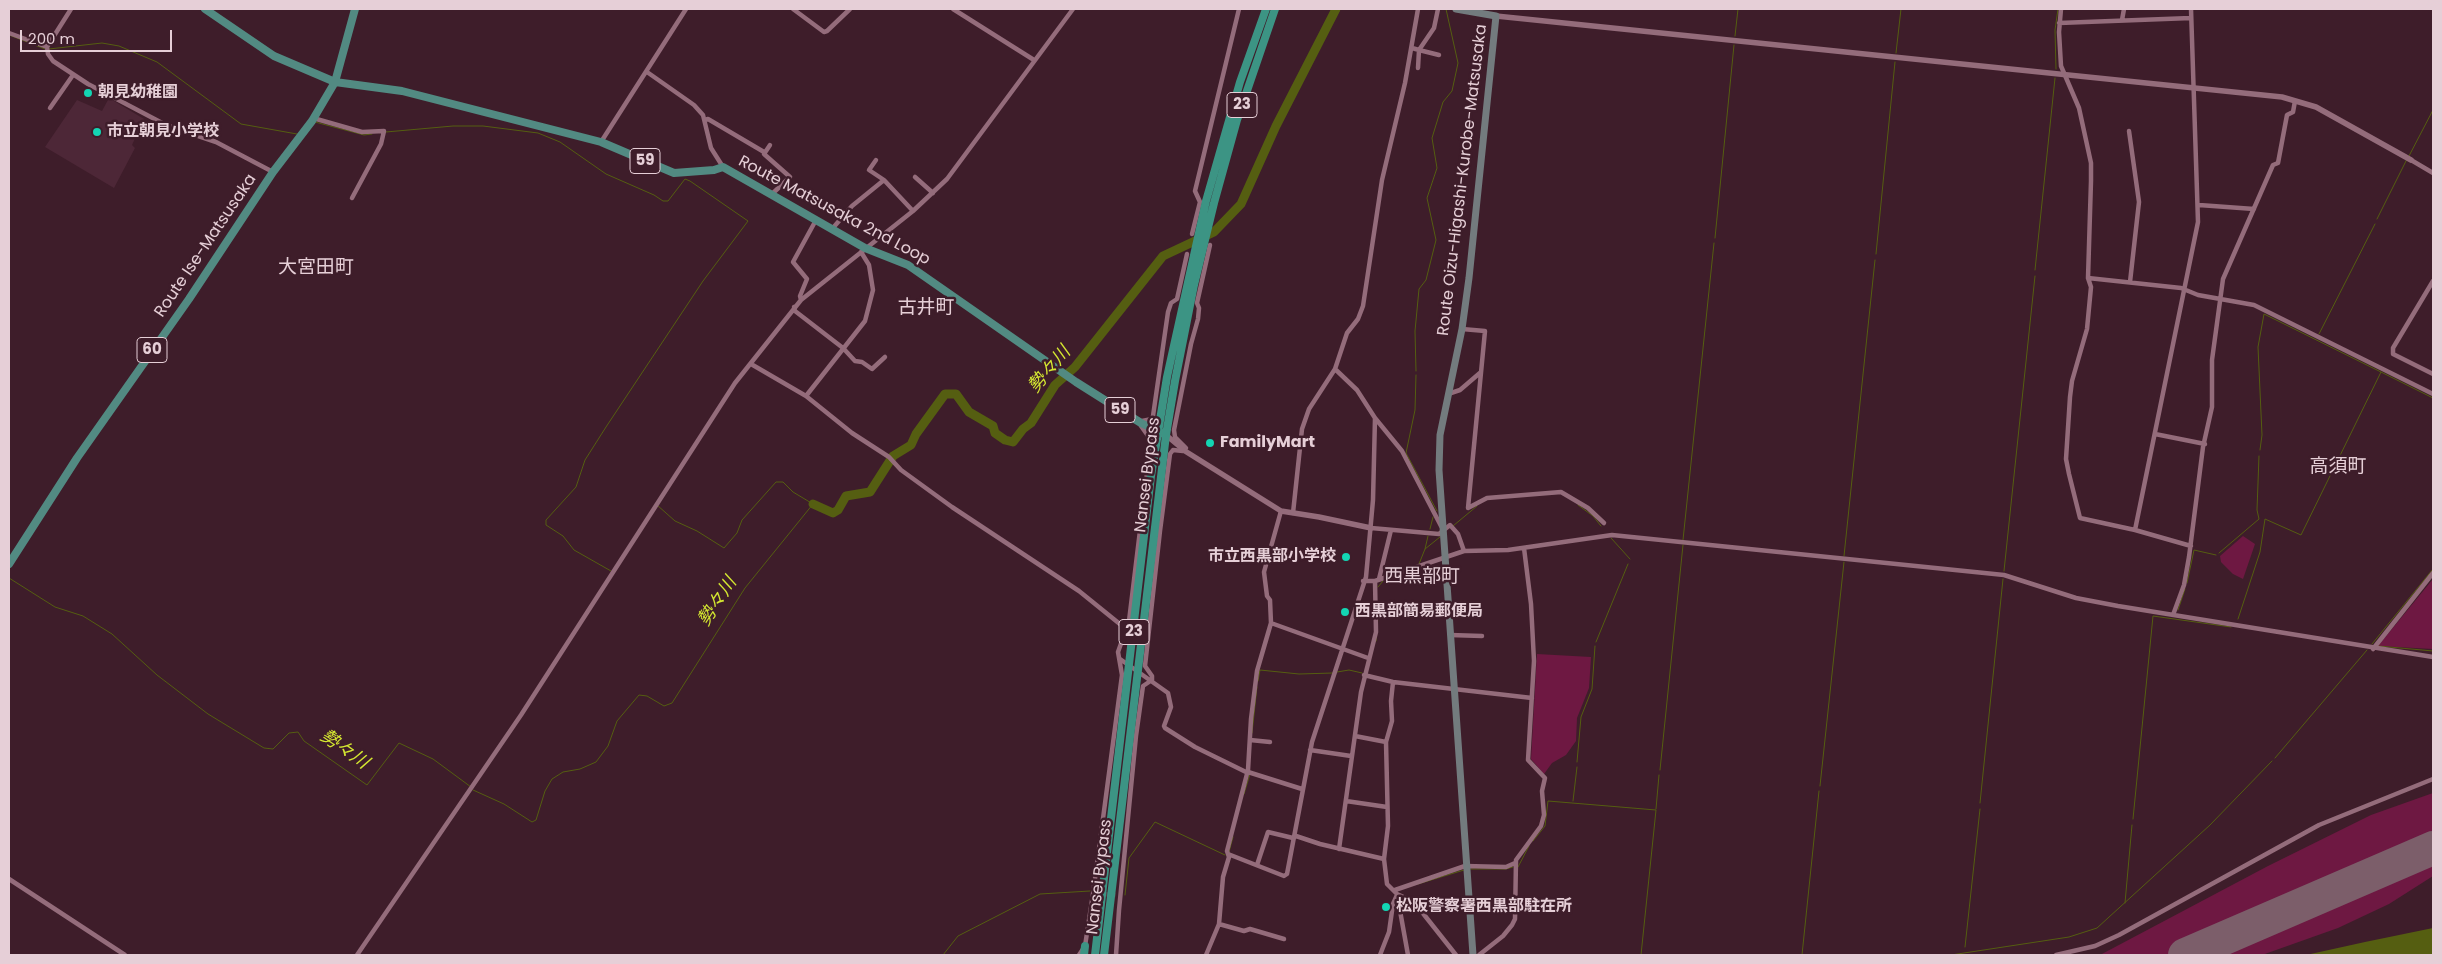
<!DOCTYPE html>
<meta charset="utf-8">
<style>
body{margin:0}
#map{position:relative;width:2442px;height:964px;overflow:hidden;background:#3e1d2a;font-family:Poppins,sans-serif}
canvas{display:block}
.frame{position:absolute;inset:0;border:10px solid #e6cfd7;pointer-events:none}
.scale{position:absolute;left:20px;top:30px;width:152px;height:22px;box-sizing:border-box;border:2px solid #e6cfd7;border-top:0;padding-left:6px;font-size:15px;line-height:18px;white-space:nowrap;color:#e6cfd7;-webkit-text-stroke:4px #3e1d2a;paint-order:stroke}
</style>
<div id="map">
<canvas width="2442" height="964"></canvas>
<div class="frame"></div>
<div class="scale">200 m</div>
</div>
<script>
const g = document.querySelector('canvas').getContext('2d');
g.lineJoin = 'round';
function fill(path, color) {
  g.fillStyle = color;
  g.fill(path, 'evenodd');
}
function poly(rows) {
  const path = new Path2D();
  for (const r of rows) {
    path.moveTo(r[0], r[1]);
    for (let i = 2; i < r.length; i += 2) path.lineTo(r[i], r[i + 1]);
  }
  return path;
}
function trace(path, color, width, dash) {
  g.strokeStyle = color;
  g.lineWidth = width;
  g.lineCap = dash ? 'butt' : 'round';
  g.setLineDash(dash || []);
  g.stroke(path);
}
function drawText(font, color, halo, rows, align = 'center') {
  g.font = font + ' Poppins,"Noto Sans JP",sans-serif';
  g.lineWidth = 5;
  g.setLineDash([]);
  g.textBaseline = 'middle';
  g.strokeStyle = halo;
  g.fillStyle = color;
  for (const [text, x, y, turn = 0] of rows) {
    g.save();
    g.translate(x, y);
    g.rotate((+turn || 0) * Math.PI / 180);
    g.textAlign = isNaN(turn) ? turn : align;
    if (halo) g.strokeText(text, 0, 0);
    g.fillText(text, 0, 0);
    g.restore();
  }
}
fill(poly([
 [109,98,144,119,132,145,135,148,114,188,45,147,77,100,102,111]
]), '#4d2737');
fill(poly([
 [2243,536,2255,544,2243,579,2233,574,2221,562,2220,556],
 [2433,579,2433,649,2378,646],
 [1537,654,1591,657,1589,688,1577,718,1576,741,1566,755,1552,763,1544,774,1531,759],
 [2433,793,2433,844,2391,862,2388,856,2381,859,2379,868,2177,955,2100,955,2268,866,2371,815],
 [2433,853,2433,876,2389,904,2338,928,2262,955,2196,955]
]), '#6e1842');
fill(poly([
 [2433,928,2433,955,2306,955,2365,942]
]), '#555e11');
trace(poly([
 [9,35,45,49],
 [1735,36,1738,9],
 [49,49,102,43,119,46,157,62,241,124,297,134],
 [1896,53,1901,9],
 [2056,69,2055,30,2058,9],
 [315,122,364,135,372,134],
 [386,132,453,126,483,126,538,133,560,142,606,174,654,195,663,201,668,201,685,179,690,181,748,221,703,281,606,427,585,460,576,487,546,520,546,525,563,536,574,550,611,571],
 [2409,156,2433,110],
 [2377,219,2407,159],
 [1715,238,1734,45],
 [1876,254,1895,62],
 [2035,270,2055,78],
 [2319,334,2375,224],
 [1416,371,1415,331,1419,289,1426,280,1436,240,1427,198,1437,168,1432,138,1443,102,1452,91,1458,63,1446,9],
 [1416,375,1415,410,1406,453,1437,511],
 [2260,450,2262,435,2258,347,2264,314,2381,372],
 [1578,505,1593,516,1601,526],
 [1453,526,1477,506],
 [1430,529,1433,517],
 [1611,538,1630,559],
 [1683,540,1714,243],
 [1425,549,1428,536],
 [2219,553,2259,519,2257,510,2259,456],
 [1844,556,1875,260],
 [1419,564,1425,549,1440,537],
 [2004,571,2035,276],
 [9,578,55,607,83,616,112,634,157,675,208,714,264,748,273,749,289,733,298,732,304,741,367,785,399,743,433,759,471,787],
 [2187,583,2194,550,2216,555],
 [1378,587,1383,581],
 [2178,610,2185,589],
 [2238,619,2260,552,2265,519,2301,535,2381,372,2433,398],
 [1376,641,1378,616],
 [1596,642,1628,564],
 [2372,644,2433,569],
 [2378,646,2433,651],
 [1337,672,1349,670,1362,673],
 [1258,681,1260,670,1299,674,1333,673],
 [1252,733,1257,687],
 [2275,758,2367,650],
 [1577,762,1581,717,1592,689,1595,646],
 [1660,770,1683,545],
 [1820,786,1844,562],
 [473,790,504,804,532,822,536,820,545,791,552,779,563,772,580,769,596,762,608,746,617,721,639,695,647,696,664,706,672,703,745,588,813,504,793,492,783,482,776,482,742,520,737,533,724,548,697,531,675,521,657,505],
 [1244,794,1250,774],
 [1573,801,1577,767],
 [1980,803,2003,579],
 [1656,809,1659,775],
 [2133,819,2153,616,2231,627],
 [1533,841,1545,826,1548,801,1656,810,1641,955],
 [1229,852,1233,837],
 [1518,867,1529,846],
 [1471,869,1506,869,1513,867],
 [1418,884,1464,870],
 [1125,895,1129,858,1155,822,1225,855],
 [2125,903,2132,825],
 [1965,947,1980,809],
 [943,955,958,936,1040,894,1090,891],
 [1802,955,1819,791],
 [1951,955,2069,937,2097,928,2210,825,2272,761]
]), '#555e11', 1);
trace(poly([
 [813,504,833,513,838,510,846,496,870,492,893,456,911,445,916,434,945,394,956,394,969,412,993,426,995,433,1005,440,1013,442,1023,429,1031,423,1055,385,1075,367,1163,256,1214,232,1241,204,1276,126,1336,9]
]), '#555e11', 9);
trace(poly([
 [2185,955,2433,848]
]), '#7c5e6a', 34);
trace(poly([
 [1098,894,1116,895]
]), '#573844', 4.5, [4.5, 2]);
trace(poly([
 [793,9,824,32,827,31,850,9],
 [953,9,1034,60],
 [2061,9,2059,32,2061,66,2079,108,2091,163,2091,181,2088,278,2091,287,2087,329,2072,381,2070,397,2066,459,2069,474,2080,518,2135,530,2191,546],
 [2122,20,2124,9],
 [2059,23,2191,18],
 [9,33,47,47,71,9],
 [47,47,48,54,53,61,88,84,166,125,216,142,273,172],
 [1412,48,1419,50,1434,28,1438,9],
 [1418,68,1419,50,1439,55],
 [647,72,694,105,703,115,711,148,723,167],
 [50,108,73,75],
 [313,118,362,132,384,131,381,144,352,198],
 [705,120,708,119,764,152],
 [2129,131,2139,202,2130,282],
 [601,142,686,9],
 [770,145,764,154,790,177,772,194],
 [876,160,869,170,884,180],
 [2411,160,2433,173],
 [915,177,933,193],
 [2199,205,2254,209],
 [832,229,852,206,884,180,913,211],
 [1192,234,1200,202,1195,191,1239,9],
 [2088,278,2181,288,2198,295,2254,305,2433,394],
 [2433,281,2393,348,2393,354,2433,374],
 [801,300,800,296,807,279,793,262,816,220],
 [794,307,795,311,843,348,855,361,862,362,872,369,885,357],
 [1462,329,1485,331,1468,508,1487,498,1561,492,1588,508,1604,523],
 [751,364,806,396,852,433,889,457,901,470,952,507,1079,591,1126,629],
 [1335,369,1357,390,1375,418,1402,451,1441,526],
 [1448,394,1460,390,1481,372],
 [806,396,865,321,873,290,869,265,861,252],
 [2155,434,2205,444],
 [1293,513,1302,429,1309,409,1335,369,1347,333,1358,319,1363,306,1382,180,1405,83,1418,9],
 [1371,528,1439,534,1450,525,1458,534,1464,551],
 [2135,530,2198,222,2191,9],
 [1379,579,1391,530],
 [1363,581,1375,581,1464,551,1508,550,1612,535,2004,575,2076,598,2118,606,2433,657],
 [2173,615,2184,585,2189,557,2203,447,2212,407,2212,360,2223,279,2273,165,2278,163,2287,115,2293,112,2295,101],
 [1271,623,1368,658],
 [1450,635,1482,636],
 [2373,649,2433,573],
 [1120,659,1168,693,1171,707,1164,726,1165,728,1195,747,1248,773],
 [1364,675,1393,682,1532,698],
 [1152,680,1152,676,1145,666,1160,531,1170,454,1173,450,1183,451,1186,448,1175,437,1174,430,1191,344,1198,319,1199,308,1197,303,1210,245],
 [1393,682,1391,701,1392,721,1386,742,1388,826,1384,859,1387,884,1397,894,1408,955],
 [1355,736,1386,742],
 [1250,740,1270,742],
 [1310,750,1351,756],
 [1248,772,1302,789],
 [1346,801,1387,807],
 [1339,849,1361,692,1376,632,1375,581],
 [1228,854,1284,876,1287,874,1312,742,1366,577,1373,500,1375,418],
 [1257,865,1268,832,1293,838,1296,836,1320,844,1384,859],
 [9,879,125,955],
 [1395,890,1465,866,1506,867,1515,863],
 [1397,894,1414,902,1456,955],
 [1219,924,1244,931,1250,929,1284,939],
 [357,955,521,715,735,383,801,300,913,211,947,179,1073,9],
 [1079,955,1085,946,1093,894,1122,675,1118,652,1129,621,1151,440,1141,426,1142,421,1152,419,1153,416,1168,312,1171,303,1177,299,1187,254],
 [1116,955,1119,910,1136,736,1143,686,1152,680],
 [1206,955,1219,924,1223,877,1229,857,1227,851,1248,770,1251,719,1257,671,1271,623,1270,600,1267,596,1264,572,1281,511],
 [1380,955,1389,932,1393,904,1397,895],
 [1479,955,1503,936,1512,925,1515,919,1516,860,1541,826,1544,815,1542,791,1545,778,1528,760,1534,661,1531,604,1524,548],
 [2056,955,2095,946,2119,935,2319,825,2433,779]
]), '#946c7b', 4.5);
trace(poly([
 [1496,16,2282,97,2316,107,2411,160],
 [1166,435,1185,451,1281,511,1319,517,1371,528]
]), '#946c7b', 5.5);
trace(poly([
 [1456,9,1496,16,1469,278,1462,329,1440,435,1439,470,1473,955]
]), '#737b7e', 7);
trace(poly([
 [205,9,274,56,335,82,402,91,601,142,674,173,714,170,723,167,865,248,908,265,1076,382,1141,423,1166,435],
 [9,564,77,458,189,299,273,172,312,121,335,82,355,9]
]), '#528a82', 8);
trace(poly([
 [1084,955,1085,946],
 [1095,955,1151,476,1167,377,1206,201,1240,82,1266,9],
 [1104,955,1166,435,1175,381,1194,285,1214,203,1237,120,1275,9]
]), '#3c9484', 8);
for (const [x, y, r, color] of [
 [88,93,5,"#13d5b3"],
 [97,132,5,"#13d5b3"],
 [1210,443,5,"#13d5b3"],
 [1346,557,5,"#13d5b3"],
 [1345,612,5,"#13d5b3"],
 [1386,907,5,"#13d5b3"]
]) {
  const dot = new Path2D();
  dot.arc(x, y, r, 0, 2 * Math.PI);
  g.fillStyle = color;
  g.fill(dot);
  trace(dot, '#3e1d2a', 2);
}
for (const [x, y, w] of [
 [1242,105,30],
 [645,161,30],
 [152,350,30],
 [1120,410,30],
 [1134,632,30]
]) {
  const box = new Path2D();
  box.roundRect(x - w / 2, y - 12.5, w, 25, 4);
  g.fillStyle = '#3e1d2a';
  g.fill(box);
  trace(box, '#e6cfd7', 1);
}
drawText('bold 15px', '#e6cfd7', null, [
 ["23",1242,105],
 ["59",645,161],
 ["60",152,350],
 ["59",1120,410],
 ["23",1134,632]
]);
drawText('bold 16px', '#e6cfd7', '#3e1d2a', [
 ["朝見幼稚園",98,93],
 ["市立朝見小学校",107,132],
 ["FamilyMart",1220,443],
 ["市立西黒部小学校",1336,557,"right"],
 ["西黒部簡易郵便局",1355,612],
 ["松阪警察署西黒部駐在所",1396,907]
], 'left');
drawText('16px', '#e6cfd7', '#3e1d2a', [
 ["Route Oizu-Higashi-Kurobe-Matsusaka",1463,180,-83],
 ["Route Matsusaka 2nd Loop",834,211,28],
 ["Route Ise-Matsusaka",206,246,-56],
 ["Nansei Bypass",1148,475,-83],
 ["Nansei Bypass",1100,877,-83]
]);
drawText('italic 18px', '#d5e831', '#3e1d2a', [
 ["勢々川",1050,370,-50],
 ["勢々川",718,602,-57],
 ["勢々川",344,750,35]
]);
drawText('19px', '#e6cfd7', '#3e1d2a', [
 ["大宮田町",316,268],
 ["古井町",926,308],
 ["高須町",2338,467],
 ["西黒部町",1422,577]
]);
</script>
